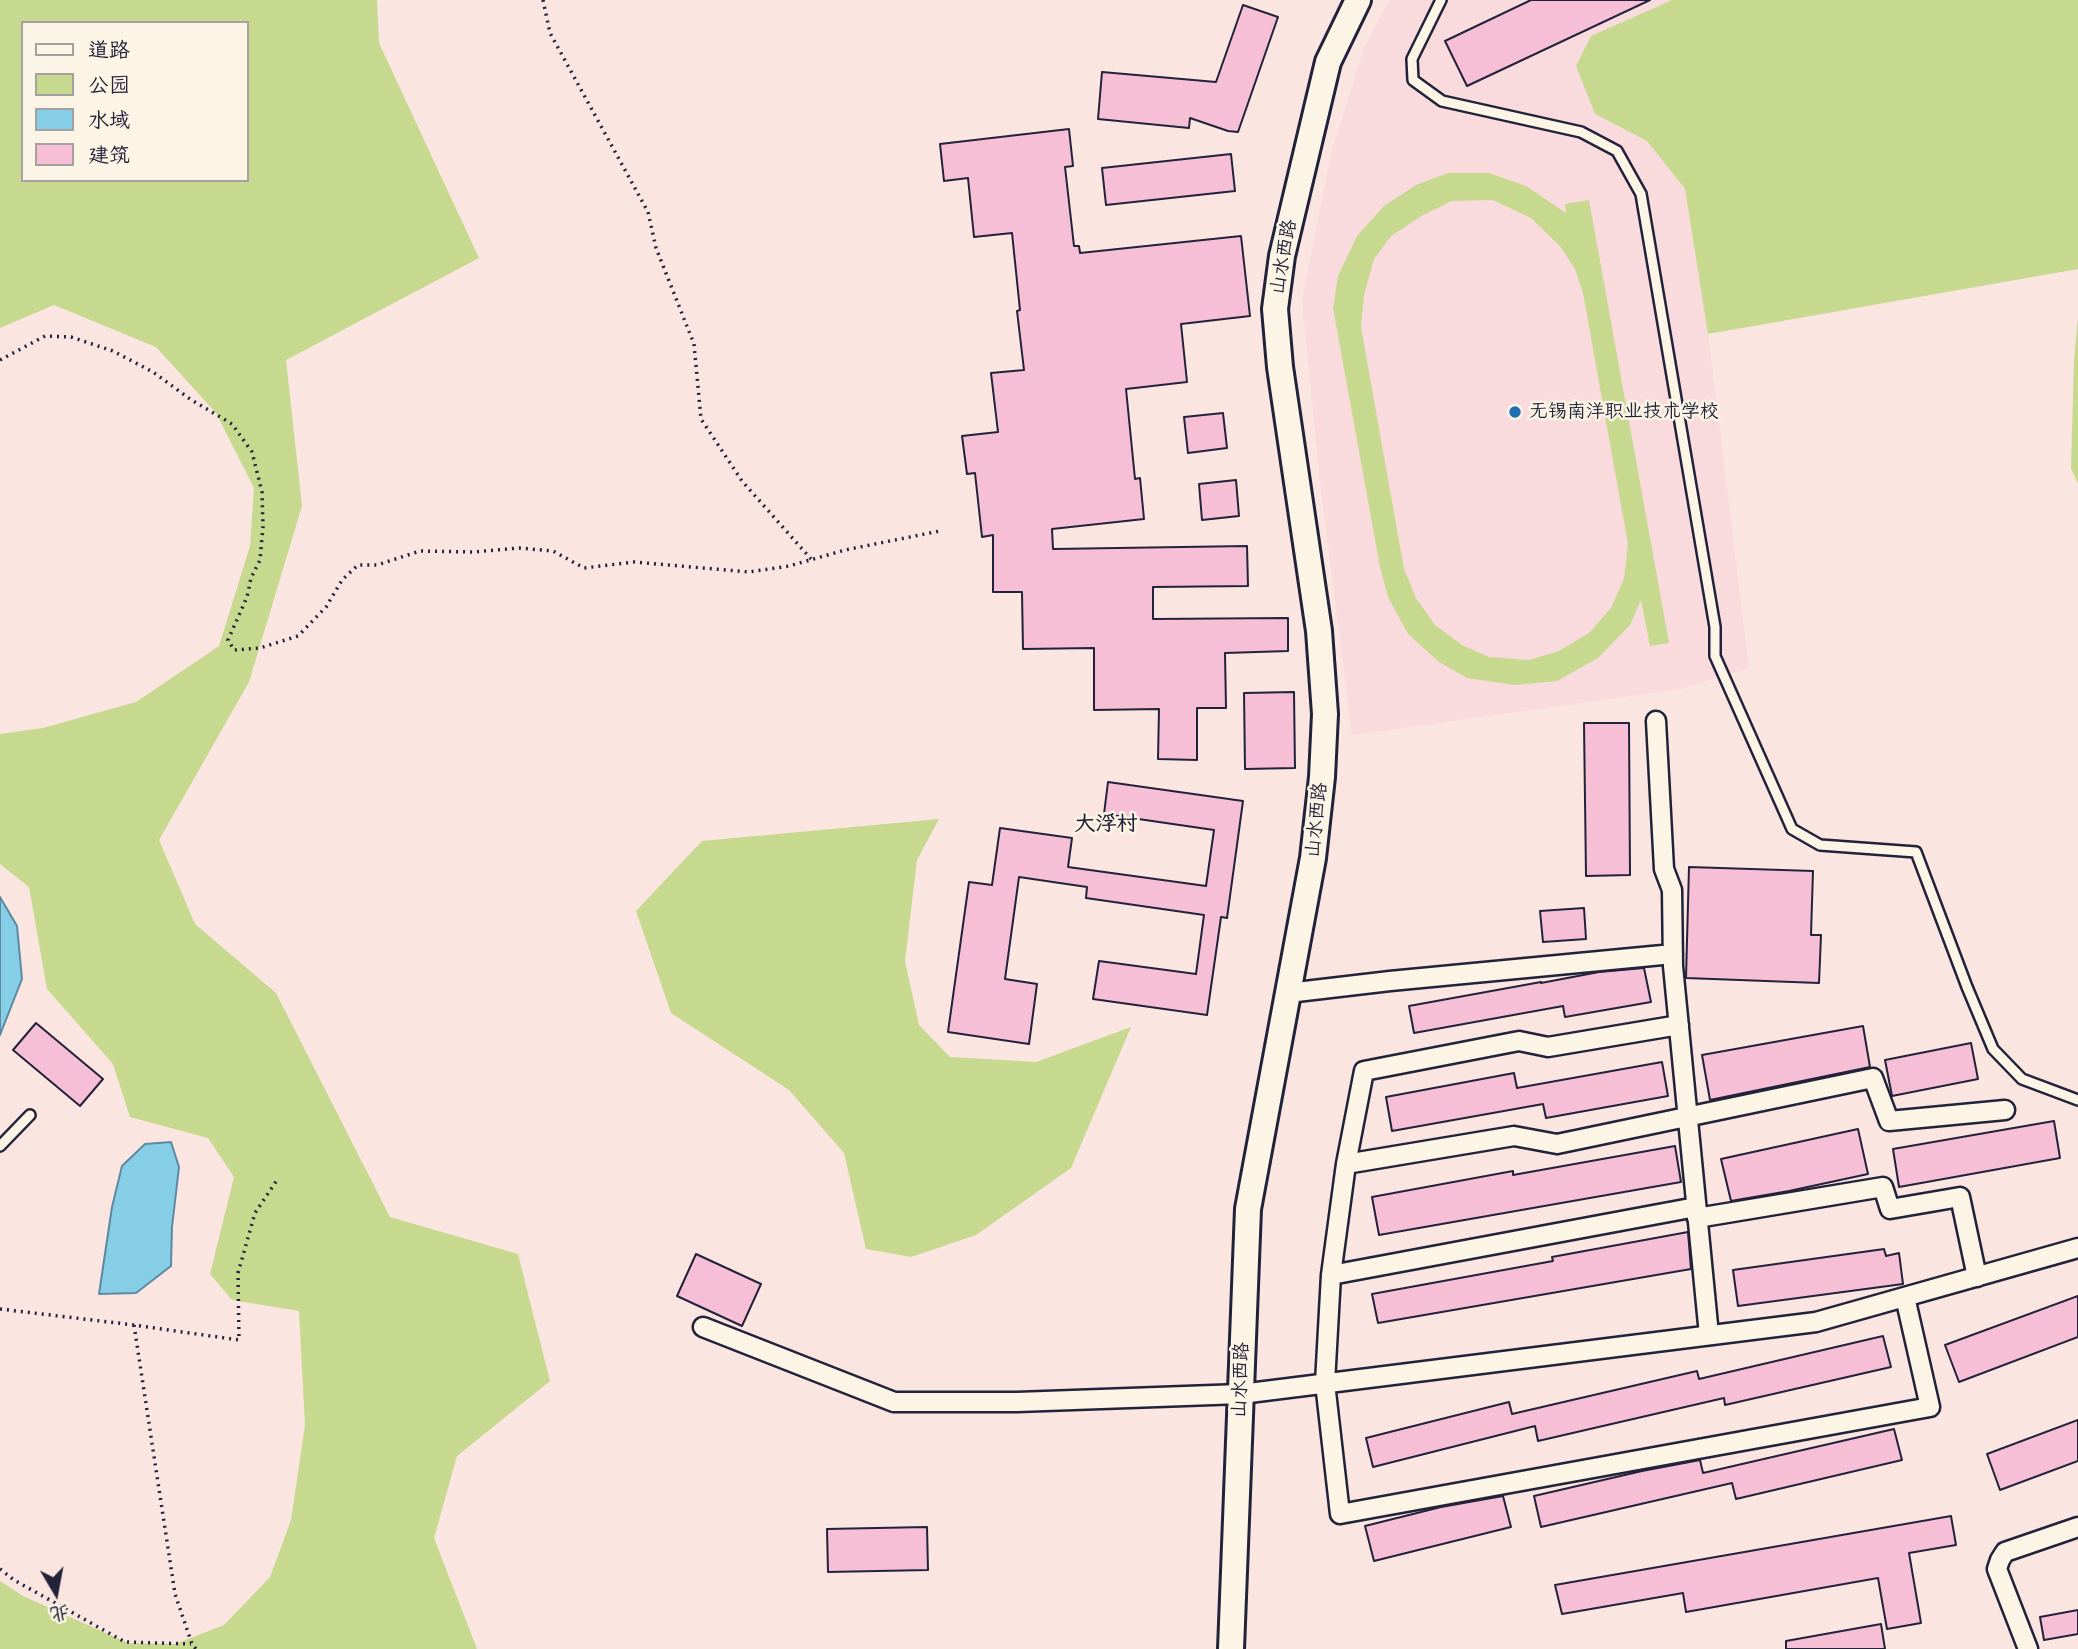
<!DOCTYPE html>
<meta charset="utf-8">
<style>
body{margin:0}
#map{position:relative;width:2078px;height:1649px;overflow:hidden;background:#fae5e0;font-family:"Patrick Hand","LXGW WenKai TC",sans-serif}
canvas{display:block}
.legend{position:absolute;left:21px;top:21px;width:228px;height:161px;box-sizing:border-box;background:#fcf5e5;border:2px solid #a5a1a1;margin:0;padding:9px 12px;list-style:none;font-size:21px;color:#22223b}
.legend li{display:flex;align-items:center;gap:14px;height:35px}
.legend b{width:35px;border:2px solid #a5a1a1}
.north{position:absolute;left:21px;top:1558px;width:70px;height:70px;-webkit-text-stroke:5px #fcf5e5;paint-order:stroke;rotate:170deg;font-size:19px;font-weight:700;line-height:28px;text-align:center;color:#22223b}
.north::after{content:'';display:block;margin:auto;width:24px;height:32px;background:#22223b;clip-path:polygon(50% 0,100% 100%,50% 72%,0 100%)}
</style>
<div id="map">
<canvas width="2078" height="1649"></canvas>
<ul class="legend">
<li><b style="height:9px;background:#fcf5e5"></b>道路</li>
<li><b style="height:19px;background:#c7d98e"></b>公园</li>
<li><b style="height:19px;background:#85cee6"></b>水域</li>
<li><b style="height:19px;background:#f6bfd6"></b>建筑</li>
</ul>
<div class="north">北</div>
</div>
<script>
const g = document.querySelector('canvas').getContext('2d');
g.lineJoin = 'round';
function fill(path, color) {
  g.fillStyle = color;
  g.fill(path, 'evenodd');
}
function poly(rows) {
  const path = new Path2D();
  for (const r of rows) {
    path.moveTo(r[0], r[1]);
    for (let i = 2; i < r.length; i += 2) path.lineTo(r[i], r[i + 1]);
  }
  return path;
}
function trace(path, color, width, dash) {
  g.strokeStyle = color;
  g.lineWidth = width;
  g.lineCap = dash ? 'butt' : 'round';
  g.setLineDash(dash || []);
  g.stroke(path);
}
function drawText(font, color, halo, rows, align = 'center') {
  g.font = font + ' "Patrick Hand","LXGW WenKai TC",sans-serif';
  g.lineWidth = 5;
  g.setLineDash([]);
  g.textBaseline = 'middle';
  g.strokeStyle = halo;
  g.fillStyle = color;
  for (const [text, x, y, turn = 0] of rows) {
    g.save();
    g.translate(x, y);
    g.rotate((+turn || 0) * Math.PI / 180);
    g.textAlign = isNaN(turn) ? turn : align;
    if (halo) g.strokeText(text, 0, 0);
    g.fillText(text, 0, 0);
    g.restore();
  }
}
fill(poly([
 [1389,0,1672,0,1591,36,1595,114,1647,141,1685,189,1708,334,1749,668,1681,689,1352,735,1321,490,1302,300,1331,154,1364,48]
]), '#f9dadd');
fill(poly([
 [0,0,377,0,379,43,479,258,286,360,302,506,249,682,159,840,195,924,276,993,390,1217,518,1254,550,1381,457,1456,434,1538,477,1649,0,1649,0,1581,23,1596,128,1643,175,1644,224,1625,270,1577,291,1520,305,1425,299,1311,232,1300,210,1274,234,1177,208,1138,130,1117,113,1064,47,989,29,887,0,864,0,734,43,728,136,702,219,646,250,546,254,488,216,413,156,347,54,305,0,328],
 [23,23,247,23,247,180,23,180],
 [1672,0,2078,0,2078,269,1708,334,1685,189,1647,141,1595,114,1576,66,1591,36],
 [1448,173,1489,173,1526,186,1566,213,1565,204,1589,200,1669,643,1650,646,1641,600,1630,625,1598,658,1557,681,1515,685,1467,678,1439,662,1408,634,1388,597,1380,567,1333,308,1338,276,1357,236,1384,206,1416,185],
 [1493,200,1531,218,1560,246,1575,269,1583,293,1628,544,1624,579,1611,608,1589,633,1559,651,1529,660,1489,657,1462,645,1435,625,1416,598,1404,569,1361,327,1364,295,1374,259,1391,236,1423,215,1452,201],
 [2078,317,2078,484,2071,468,2074,361],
 [939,819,917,860,905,961,919,1025,950,1057,1036,1062,1131,1027,1071,1168,976,1235,911,1257,866,1249,844,1153,789,1090,671,1013,636,911,702,841]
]), '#c7d98e');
const water = poly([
 [0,897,17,926,22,979,0,1035,0,897],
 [171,1142,179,1167,172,1227,171,1266,136,1293,99,1294,112,1207,122,1166,145,1144,171,1142]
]);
fill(water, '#85cee6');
trace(water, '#5d89a2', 2);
const building = poly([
 [1531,0,1650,0,1467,86,1445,41,1531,0],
 [1243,5,1278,17,1238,132,1228,131,1190,118,1189,128,1098,119,1102,72,1216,82,1243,5],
 [1069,129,1073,166,1065,167,1074,246,1079,246,1080,253,1241,236,1250,316,1181,324,1187,382,1126,389,1135,479,1140,478,1144,519,1052,529,1053,549,1247,546,1248,586,1153,587,1153,619,1288,618,1288,651,1225,653,1226,708,1197,708,1197,760,1158,759,1159,709,1094,710,1094,648,1023,649,1022,592,993,592,993,535,982,537,975,473,967,474,962,436,998,432,991,373,1024,370,1017,311,1020,310,1012,233,974,237,968,178,944,181,940,144,1069,129],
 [1231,154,1235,191,1106,205,1102,168,1231,154],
 [1223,413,1227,448,1188,453,1184,417,1223,413],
 [1236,480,1239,516,1202,520,1199,484,1236,480],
 [1294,692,1295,768,1245,769,1244,693,1294,692],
 [1584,723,1629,723,1630,875,1586,876,1584,723],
 [1108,782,1243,801,1227,918,1221,917,1207,1015,1093,999,1099,961,1196,974,1204,915,1086,898,1087,887,1019,877,1005,979,1037,984,1029,1044,948,1032,969,882,992,885,1000,828,1072,838,1068,867,1206,886,1214,830,1104,814,1108,782],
 [1689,867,1813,871,1811,935,1821,935,1819,983,1686,978,1689,867],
 [1584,908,1586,939,1543,942,1540,911,1584,908],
 [1644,968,1651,1002,1565,1017,1563,1006,1414,1033,1409,1006,1541,982,1541,983,1599,972,1644,968],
 [36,1023,103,1079,80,1106,13,1050,36,1023],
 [1863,1026,1870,1067,1710,1100,1702,1055,1863,1026],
 [1971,1043,1978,1079,1892,1096,1885,1060,1971,1043],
 [1662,1062,1668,1096,1546,1118,1543,1104,1392,1131,1386,1097,1514,1073,1517,1088,1662,1062],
 [2054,1121,2060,1158,1899,1187,1893,1149,2054,1121],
 [1858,1129,1868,1174,1789,1191,1731,1201,1721,1159,1858,1129],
 [1675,1146,1681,1182,1379,1235,1372,1197,1513,1171,1513,1175,1675,1146],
 [1688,1232,1691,1269,1378,1323,1372,1294,1553,1261,1552,1257,1688,1232],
 [1884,1249,1886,1256,1899,1253,1903,1284,1738,1306,1733,1270,1884,1249],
 [696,1254,761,1284,742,1326,677,1296,696,1254],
 [2078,1296,2078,1337,1959,1382,1945,1345,2078,1296],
 [1883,1336,1891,1367,1725,1405,1724,1398,1538,1441,1535,1426,1373,1467,1366,1438,1509,1402,1512,1414,1697,1371,1699,1379,1883,1336],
 [2078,1420,2078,1461,2000,1490,1987,1454,2078,1420],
 [1894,1429,1902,1460,1736,1499,1732,1483,1541,1527,1534,1496,1642,1471,1700,1460,1703,1473,1894,1429],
 [1503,1496,1511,1527,1374,1561,1365,1526,1441,1507,1503,1496],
 [1951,1516,1956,1545,1909,1553,1921,1623,1887,1629,1878,1578,1686,1612,1683,1593,1562,1614,1555,1585,1951,1516],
 [927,1527,928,1570,828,1572,827,1529,927,1527],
 [2078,1610,2078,1634,2044,1640,2040,1617,2078,1610],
 [1881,1624,1885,1649,1786,1649,1786,1641,1881,1624]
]);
fill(building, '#f6bfd6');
trace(building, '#22223b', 2);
const lane = poly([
 [1441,0,1412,59,1413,80,1442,101,1581,132,1617,151,1641,194,1715,627,1715,656,1792,829,1820,845,1916,852,1967,987,1993,1049,2022,1079,2078,1100],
 [0,1146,30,1115]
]);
const street = poly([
 [1656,721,1664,869,1672,890,1673,966,1709,1335],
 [1288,993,1390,981,1673,954],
 [1346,1164,1364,1071,1519,1041,1548,1047,1679,1025],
 [1696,1207,1331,1275,1325,1383,1340,1514,1930,1407,1905,1297],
 [1697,1218,1883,1187,1890,1209,1960,1197,1977,1277],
 [1331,1275,1346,1164,1514,1136,1557,1144,1873,1078,1889,1121,2005,1110],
 [703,1327,894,1402,1017,1402,1241,1394,1816,1322,2078,1248],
 [2028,1649,1997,1569,2000,1560,2005,1552,2078,1527]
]);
const secondary = poly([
 [1231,1649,1248,1209,1313,858,1322,777,1325,714,1319,631,1280,367,1275,309,1282,256,1328,62,1358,0]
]);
trace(lane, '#22223b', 14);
trace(street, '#22223b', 23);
trace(secondary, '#22223b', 30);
trace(poly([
 [543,0,550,33,648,212,656,248,694,344,701,419,742,481,811,559],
 [0,360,45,336,71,337,113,351,153,372,190,399,232,424,252,452,262,492,263,527,260,560,251,578,247,597,228,640,234,650,260,648,298,636,326,607,342,580,358,565,377,565,420,551,473,552,519,548,553,551,584,568,634,562,749,572,789,566,845,550,940,531],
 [0,1309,134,1325,239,1340,238,1273,255,1213,277,1180],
 [134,1325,175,1594,192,1644,196,1649],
 [0,1569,14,1580,125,1642,191,1644]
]), '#22223b', 3.5, [2, 5]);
trace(lane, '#fcf5e5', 9);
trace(street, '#fcf5e5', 18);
trace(secondary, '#fcf5e5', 24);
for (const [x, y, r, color] of [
 [1515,412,7,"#1f6fb2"]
]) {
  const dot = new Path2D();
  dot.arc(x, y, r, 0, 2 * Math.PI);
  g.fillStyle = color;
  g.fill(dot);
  trace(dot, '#fcf5e5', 2.5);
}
drawText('19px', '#22223b', '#fcf5e5', [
 ["山水西路",1284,257,-80],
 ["山水西路",1317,820,-84],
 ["山水西路",1241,1380,-88]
]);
drawText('19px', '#22223b', '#fcf5e5', [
 ["无锡南洋职业技术学校",1529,412]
], 'left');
drawText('bold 21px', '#22223b', '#fcf5e5', [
 ["大浮村",1106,824]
]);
</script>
